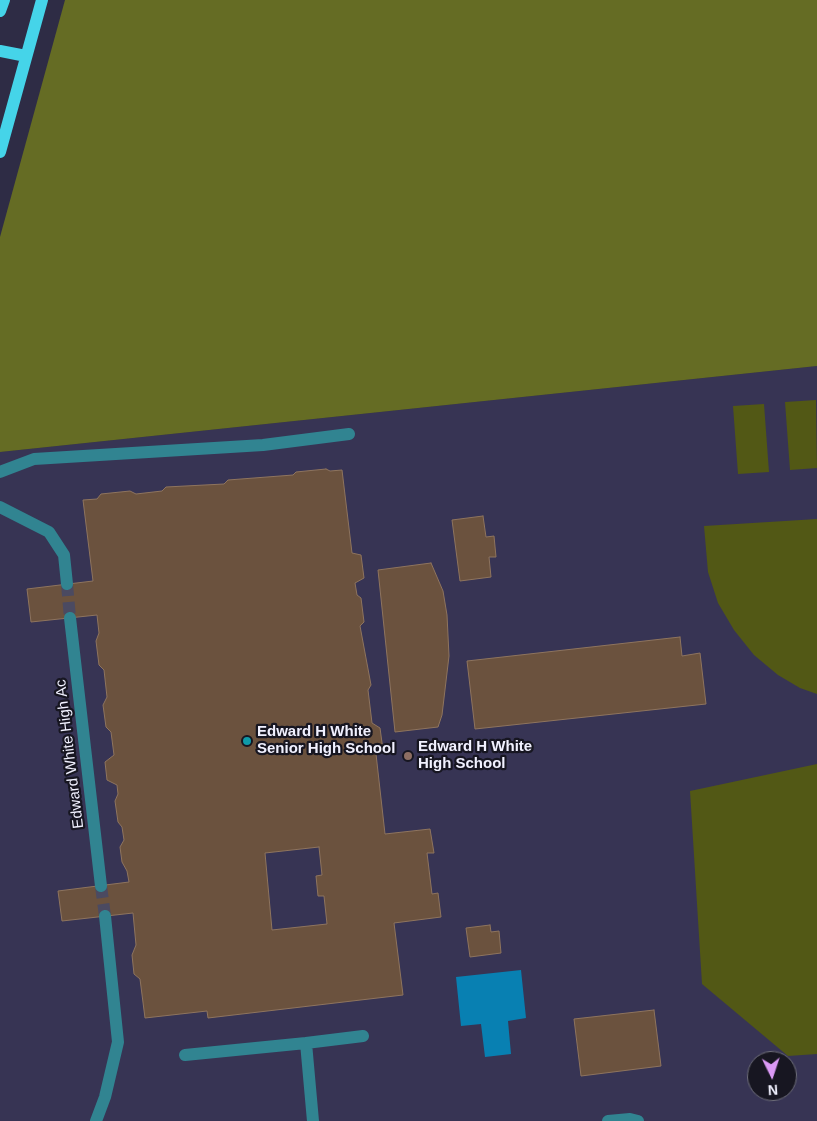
<!DOCTYPE html>
<style>
body{margin:0}
#map{position:relative;width:817px;height:1121px;overflow:hidden;background:#2e2c45;font-family:Helvetica,sans-serif}
canvas{display:block}
.north{position:absolute;left:747px;top:1051px;width:50px;height:50px;box-sizing:border-box;background:#171621;border:1px solid #6e6e7a;border-radius:50%;rotate:176deg;font-size:14px;font-weight:700;line-height:20px;text-align:center;color:#f1f1ff}
.north::after{content:'';display:block;margin:auto;width:18px;height:22px;background:#db99f5;clip-path:polygon(50% 0,100% 100%,50% 72%,0 100%)}
</style>
<div id="map">
<canvas width="817" height="1121"></canvas>
<div class="north">N</div>
</div>
<script>
const g = document.querySelector('canvas').getContext('2d');
g.lineJoin = 'round';
function fill(path, color) {
  g.fillStyle = color;
  g.fill(path, 'evenodd');
}
function poly(rows) {
  const path = new Path2D();
  for (const r of rows) {
    path.moveTo(r[0], r[1]);
    for (let i = 2; i < r.length; i += 2) path.lineTo(r[i], r[i + 1]);
  }
  return path;
}
function trace(path, color, width, dash) {
  g.strokeStyle = color;
  g.lineWidth = width;
  g.lineCap = dash ? 'butt' : 'round';
  g.setLineDash(dash || []);
  g.stroke(path);
}
function drawText(font, color, halo, rows, align = 'center') {
  g.font = font + ' Helvetica,sans-serif';
  g.lineWidth = 4.5;
  g.setLineDash([]);
  g.textBaseline = 'middle';
  g.strokeStyle = halo;
  g.fillStyle = color;
  for (const [text, x, y, turn = 0] of rows) {
    g.save();
    g.translate(x, y);
    g.rotate((+turn || 0) * Math.PI / 180);
    g.textAlign = isNaN(turn) ? turn : align;
    if (halo) g.strokeText(text, 0, 0);
    g.fillText(text, 0, 0);
    g.restore();
  }
}
fill(poly([
 [817,366,817,1121,0,1121,0,452],
 [757,1061,787,1061,787,1091,757,1091]
]), '#373454');
fill(poly([
 [816,400,817,468,790,470,785,402],
 [764,404,769,472,738,474,733,406],
 [817,519,817,694,800,688,778,675,754,655,734,630,718,603,708,572,704,526],
 [817,764,817,1054,788,1056,702,984,690,791]
]), '#525815');
fill(poly([
 [65,0,817,0,817,366,0,452,0,237]
]), '#656c24');
fill(poly([
 [521,970,526,1018,508,1021,511,1054,485,1057,481,1024,461,1026,456,977]
]), '#0880b2');
const building = poly([
 [326,469,330,471,342,470,352,553,361,555,364,578,355,583,357,595,361,598,364,622,360,626,371,685,368,690,372,723,380,728,383,750,376,754,385,834,430,829,434,853,427,853,432,894,438,893,441,917,394,923,403,995,208,1018,207,1011,145,1018,140,979,134,974,132,955,136,945,133,913,62,921,58,891,129,882,127,871,122,862,120,847,124,840,122,827,118,822,115,801,118,794,117,785,107,780,105,762,114,755,111,732,106,727,103,705,107,697,104,670,99,665,96,641,99,633,97,615,31,622,27,589,93,581,83,500,97,499,101,494,130,491,136,494,162,491,166,487,224,484,228,480,293,475,296,472,326,469],
 [319,847,322,875,316,876,318,896,324,896,327,924,272,930,265,853,319,847],
 [483,516,486,537,494,536,496,557,489,557,491,577,460,581,452,520,483,516],
 [431,563,443,591,447,615,449,656,442,715,438,727,395,732,378,570,431,563],
 [680,637,682,656,700,653,706,704,475,729,467,661,680,637],
 [490,925,491,932,499,931,501,953,470,957,466,928,490,925],
 [654,1010,661,1066,581,1076,574,1019,654,1010]
]);
fill(building, '#6b523e');
trace(building, '#8e745e', 1);
trace(poly([
 [67,584,70,618],
 [101,886,105,916]
]), '#4b4a61', 12, [12, 6]);
trace(poly([
 [0,472,34,459,263,445,349,434],
 [0,507,49,532,64,555,67,584],
 [70,618,101,886],
 [306,1043,363,1036],
 [185,1055,306,1043,313,1121],
 [96,1121,105,1097,118,1042,105,916],
 [608,1121,630,1119,638,1121]
]), '#318491', 12);
trace(poly([
 [0,11,4,0],
 [0,51,26,56],
 [0,152,42,0]
]), '#45d4e9', 12);
for (const [x, y, r, color] of [
 [247,741,5,"#0f9aa8"],
 [408,756,5,"#8d6e63"]
]) {
  const dot = new Path2D();
  dot.arc(x, y, r, 0, 2 * Math.PI);
  g.fillStyle = color;
  g.fill(dot);
  trace(dot, '#171621', 2);
}
drawText('bold 15px', '#f1f1ff', '#171621', [
 ["Edward H White",257,732],
 ["Senior High School",257,749],
 ["Edward H White",418,747],
 ["High School",418,764]
], 'left');
drawText('15px', '#f1f1ff', '#171621', [
 ["Edward White High Ac",70,754,-97]
]);
</script>
